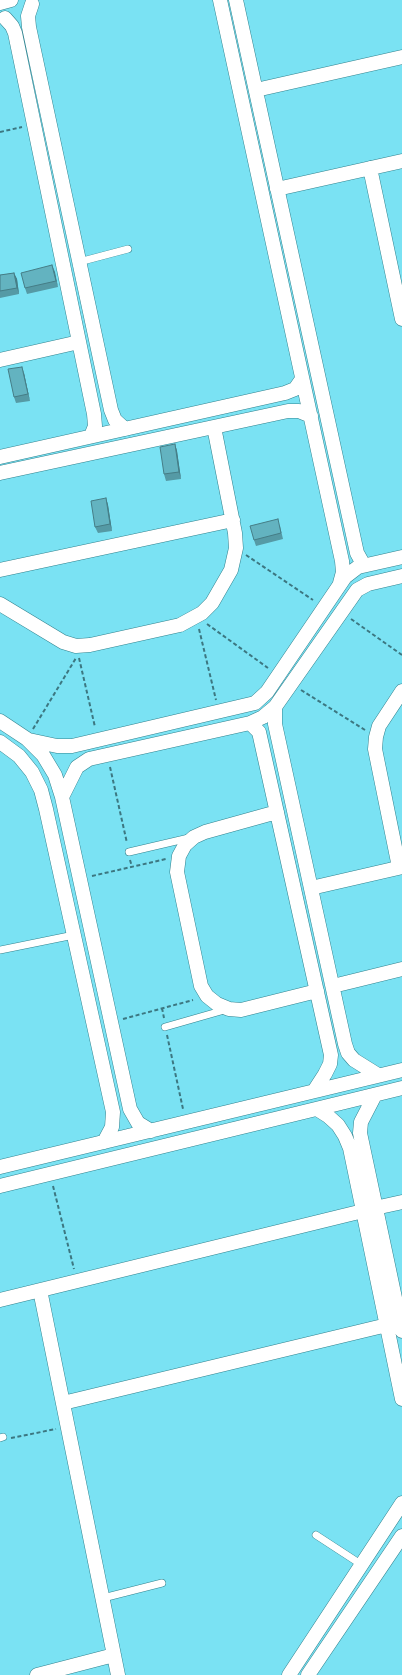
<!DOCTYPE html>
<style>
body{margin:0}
canvas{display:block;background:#7ae2f3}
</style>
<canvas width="402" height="1675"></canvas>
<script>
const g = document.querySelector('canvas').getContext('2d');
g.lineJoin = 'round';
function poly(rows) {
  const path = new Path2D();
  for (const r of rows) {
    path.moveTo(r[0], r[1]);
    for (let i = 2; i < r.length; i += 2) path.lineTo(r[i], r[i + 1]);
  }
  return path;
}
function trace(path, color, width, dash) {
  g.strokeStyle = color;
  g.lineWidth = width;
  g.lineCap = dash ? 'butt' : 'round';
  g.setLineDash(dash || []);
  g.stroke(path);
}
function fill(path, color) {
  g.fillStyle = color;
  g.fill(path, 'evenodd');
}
const lane = poly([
 [79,262,128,249],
 [129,852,189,838],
 [0,950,74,935],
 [165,1027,228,1009],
 [0,1438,3,1437],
 [316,1535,362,1565],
 [103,1598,162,1583]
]);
const street = poly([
 [220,0,342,561,343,572,340,583],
 [236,0,357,553,362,562,366,565],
 [0,3,11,0],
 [32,4,28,16,29,27,111,410,115,420,125,429],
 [5,18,12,26,15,33,94,414,95,426,91,436],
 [256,90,402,57],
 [370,168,402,319],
 [277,189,402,161],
 [0,360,79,342],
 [0,457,285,393,295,389,302,379],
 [0,473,288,411,299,411,311,416],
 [0,570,233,520],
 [0,604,63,642,76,646,90,645,180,625,202,613,212,603,231,570,236,548,235,533,214,427],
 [275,707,275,724,345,1044,348,1053,354,1060,378,1075],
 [0,721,27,739,43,755,55,775,62,797,130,1109,138,1123,151,1131],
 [250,723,259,732,331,1055,330,1064,325,1074,314,1091],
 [29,740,57,746,72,746,255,703,267,692,345,577,358,567,402,557],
 [0,742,19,756,32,772,41,790,46,809,113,1112,112,1127,104,1142],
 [62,797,77,767,89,759,250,723,263,717,275,707,357,590,368,584,402,576],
 [277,812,205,832,194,837,185,845,179,856,177,872,201,986,207,996,217,1004,229,1009,241,1010,317,991],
 [399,867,375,749,376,737,379,726,402,691],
 [311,888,402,867],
 [333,986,402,969],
 [375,1095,361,1122,360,1133,402,1331],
 [317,1109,328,1116,338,1125,345,1136,350,1148,402,1399],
 [0,1167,402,1070],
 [0,1186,402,1088],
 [375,1208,402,1202],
 [40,1290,118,1675],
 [0,1300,363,1211],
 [63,1403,387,1325],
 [37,1675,114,1655],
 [289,1675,402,1503],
 [308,1675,402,1536]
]);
trace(lane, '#31838f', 8);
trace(street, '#31838f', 15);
trace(poly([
 [0,132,22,127],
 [246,555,313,600],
 [351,619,402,655],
 [207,624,268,668],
 [199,629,216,700],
 [79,658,95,727],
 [301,690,365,730],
 [33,729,76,658],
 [110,767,127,843],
 [130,860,132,867],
 [92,876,166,859],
 [162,1008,164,1018],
 [123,1019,193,1000],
 [167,1035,183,1109],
 [53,1186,74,1269],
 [11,1438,56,1429]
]), '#3c7781', 2, [4, 2.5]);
trace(lane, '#fff', 7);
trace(street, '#fff', 14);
fill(poly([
 [52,265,58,287,27,294,25,288],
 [14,273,17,279,19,294,0,298,0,275],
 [24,373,30,401,16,403,14,397],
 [175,444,177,451,181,479,166,481,164,474],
 [106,498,108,505,112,531,98,533,95,527],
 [280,526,283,539,256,546,254,540]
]), '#559aa5');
fill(poly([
 [52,265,55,272,58,287,56,281],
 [14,273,17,279,19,294,17,288],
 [22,367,24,373,30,401,28,394],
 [175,444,177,451,181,479,179,472],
 [106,498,108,505,112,531,110,524]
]), '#457d86');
const building = poly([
 [52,265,56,281,25,288,21,273,52,265],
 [14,273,17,288,0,291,0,275,14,273],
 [22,367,28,394,14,397,8,369,22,367],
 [175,444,179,472,164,474,160,447,175,444],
 [106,498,110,524,95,527,91,501,106,498],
 [278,519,281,533,254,540,250,526,278,519]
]);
fill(building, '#63b3c0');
trace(building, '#457d86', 1);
</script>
